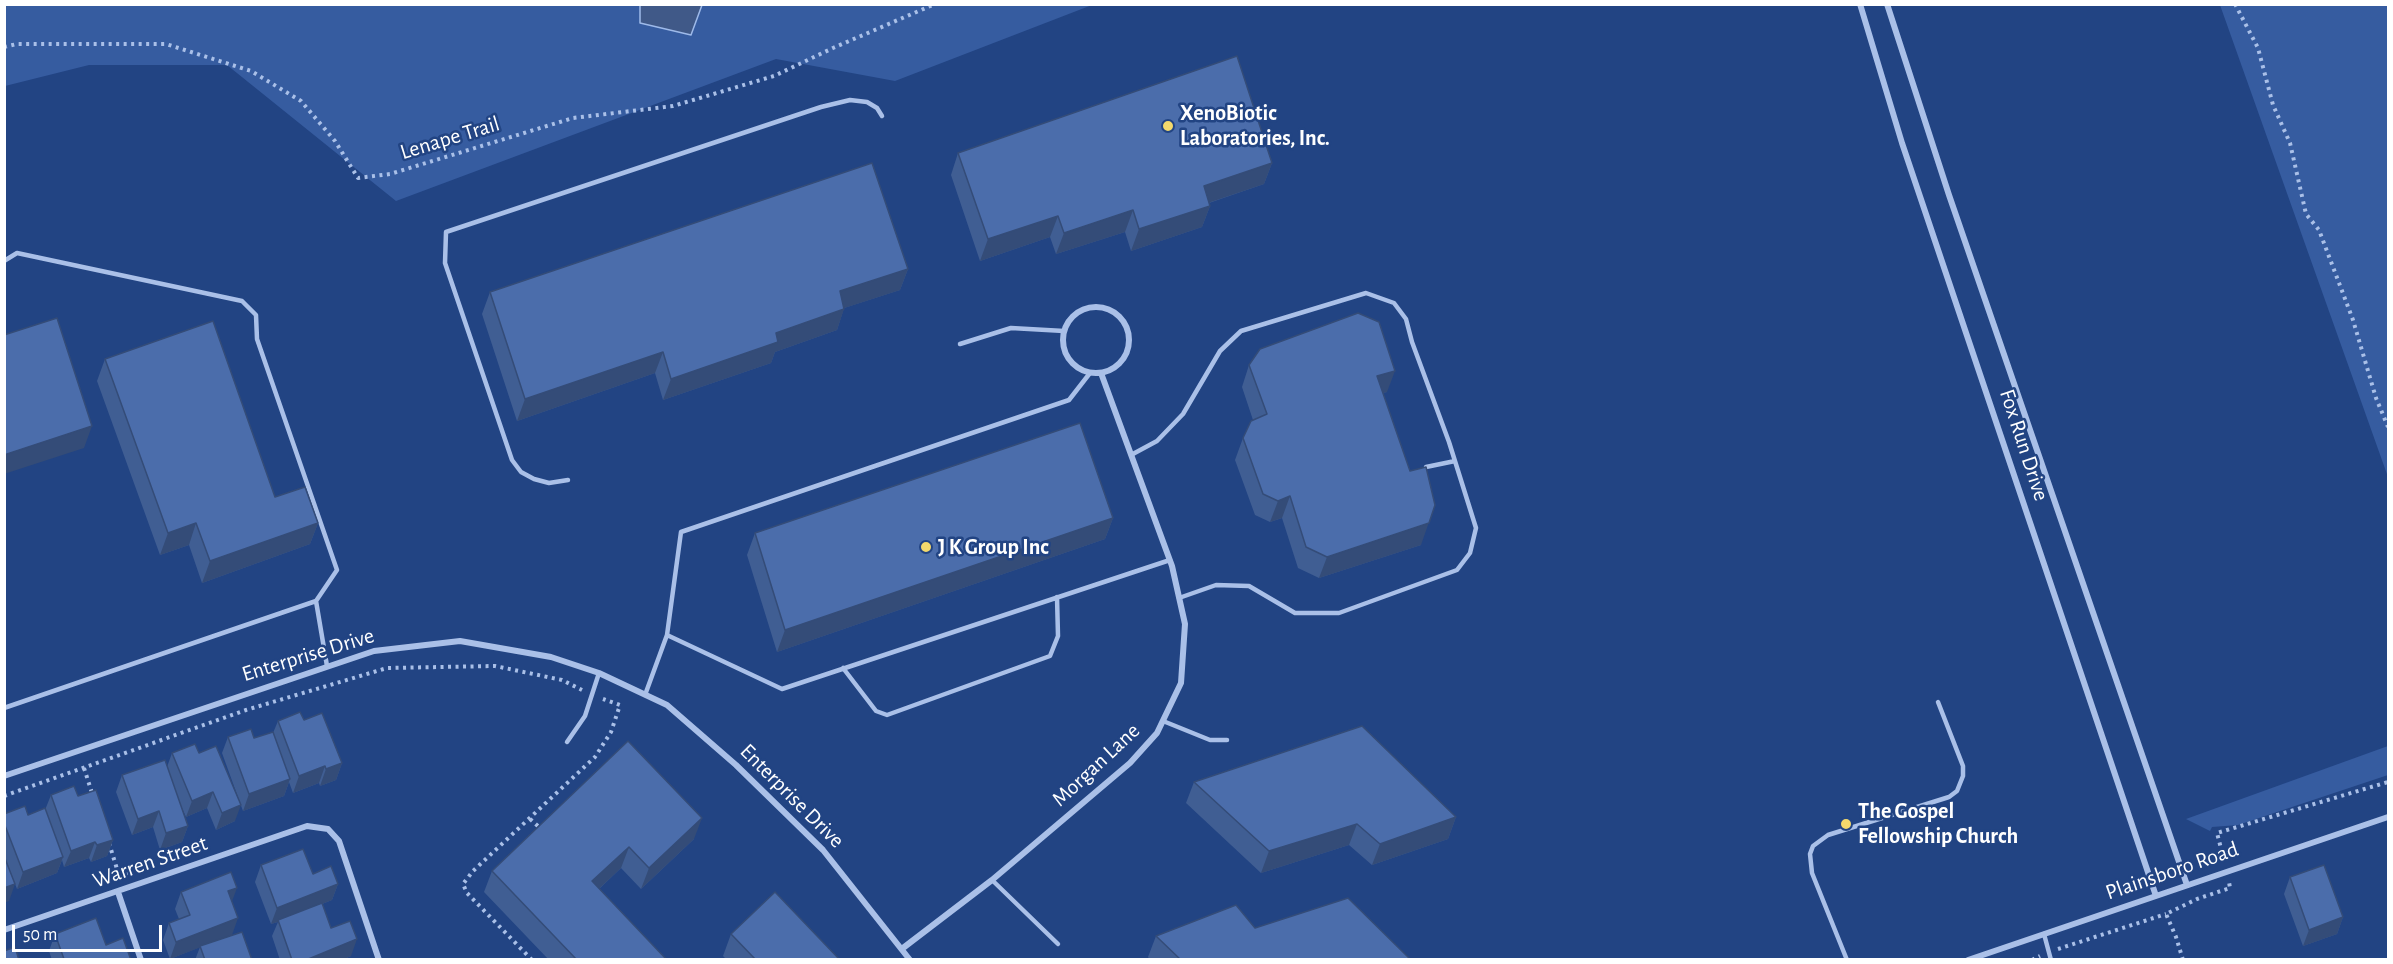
<!DOCTYPE html>
<style>
body{margin:0}
#map{position:relative;width:2393px;height:964px;overflow:hidden;background:#224483;font-family:"Alegreya Sans",sans-serif}
canvas{display:block}
.frame{position:absolute;inset:0;border:6px solid #fff;pointer-events:none}
.scale{position:absolute;left:12px;top:925px;width:150px;height:27px;box-sizing:border-box;border:3px solid #fff;border-top:0;padding-left:8px;font-size:18px;line-height:21px;white-space:nowrap;color:#fff;-webkit-text-stroke:4px #224483;paint-order:stroke}
</style>
<div id="map">
<canvas width="2393" height="964"></canvas>
<div class="frame"></div>
<div class="scale">50 m</div>
</div>
<script>
const g = document.querySelector('canvas').getContext('2d');
g.lineJoin = 'round';
function fill(path, color) {
  g.fillStyle = color;
  g.fill(path, 'evenodd');
}
function poly(rows) {
  const path = new Path2D();
  for (const r of rows) {
    if (r.length === 3) {
      path.moveTo(r[0] + r[2], r[1]);
      path.arc(r[0], r[1], r[2], 0, 2 * Math.PI);
      continue;
    }
    path.moveTo(r[0], r[1]);
    for (let i = 2; i < r.length; i += 2) path.lineTo(r[i], r[i + 1]);
  }
  return path;
}
function trace(path, color, width, dash) {
  g.strokeStyle = color;
  g.lineWidth = width;
  g.lineCap = dash ? 'butt' : 'round';
  g.setLineDash(dash || []);
  g.stroke(path);
}
function drawText(font, color, halo, rows, align = 'center') {
  g.font = font + ' "Alegreya Sans",sans-serif';
  g.lineWidth = 5;
  g.setLineDash([]);
  g.textBaseline = 'middle';
  g.strokeStyle = halo;
  g.fillStyle = color;
  for (const [text, x, y, turn = 0] of rows) {
    g.save();
    g.translate(x, y);
    g.rotate((+turn || 0) * Math.PI / 180);
    g.textAlign = isNaN(turn) ? turn : align;
    if (halo) g.strokeText(text, 0, 0);
    g.fillText(text, 0, 0);
    g.restore();
  }
}
fill(poly([
 [640,4,641,23,691,35,702,5,1092,5,895,81,776,59,396,201,227,65,89,65,5,86,4,5],
 [2220,5,2388,5,2388,477],
 [2388,746,2388,775,2238,825,2212,827,2210,831,2186,819]
]), '#365ca0');
const water = poly([
 [640,5,640,4,702,5,691,35,640,23,640,5]
]);
fill(water, '#405988');
trace(water, '#9ebae9', 1.5);
trace(poly([
 [2235,4,2258,48,2273,105,2290,143,2306,214,2319,230,2353,320,2376,398,2388,427],
 [4,47,17,44,166,44,251,71,301,101,335,141,358,178,390,174,573,118,673,106,774,76,833,48,935,4],
 [84,768,93,796],
 [4,796,246,710,387,668,495,666,562,680,582,690],
 [530,819,539,827,542,826],
 [109,843,117,869,126,872,128,875],
 [2224,860,2217,833,2388,782],
 [2058,949,2166,914],
 [532,960,467,893,463,884,473,871,595,757,611,732,620,705,603,699],
 [2032,960,2040,956],
 [2183,960,2176,937,2166,914,2197,899,2230,888,2229,882]
]), '#aac0e8', 4, [3, 4.5]);
trace(poly([
 [4,261,17,253,242,301,256,315,257,339,337,570,316,601,327,666],
 [960,344,1011,328,1064,331],
 [1090,373,1069,400,681,532,667,635,782,689,1170,560],
 [1131,455,1157,441,1183,414,1220,351,1241,331,1366,293,1394,303,1406,319,1412,342,1449,442,1476,528,1470,553,1457,570,1339,613,1295,613,1249,586,1216,585,1179,598],
 [1426,467,1455,461],
 [568,480,549,483,534,479,521,472,512,460,445,263,446,232,821,107,850,100,867,102,877,108,882,116],
 [843,668,876,711,887,715,1050,656,1058,636,1057,597],
 [645,695,667,635],
 [4,708,316,601],
 [1163,721,1210,740,1227,740],
 [567,742,585,716,599,673],
 [992,880,1058,944],
 [2044,934,2051,960],
 [1847,960,1812,873,1810,854,1813,846,1828,835,1949,797,1957,791,1963,776,1963,766,1938,702]
]), '#aac0e8', 4.5);
trace(poly([
 [1860,4,1902,143,2156,896],
 [1887,4,1949,195,2187,885],
 [1096,340,33],
 [4,776,374,651,460,641,551,657,599,673,667,705,736,765,823,850,910,960],
 [118,892,141,960],
 [4,930,307,826,328,829,339,841,379,960],
 [903,948,992,880,1130,763,1157,733,1181,683,1185,624,1172,566,1101,373],
 [1968,960,2388,817]
]), '#aac0e8', 6);
fill(poly([
 [958,153,1272,163,1264,184,1209,203,1210,206,1202,227,1131,251,1125,232,1056,254,1050,237,980,261,951,175],
 [908,269,900,290,844,308,837,330,775,352,771,363,663,400,655,373,517,421,482,314,490,292],
 [105,359,275,497,318,523,310,544,202,583,189,545,160,555,97,381],
 [1249,365,1387,392,1383,393,1421,545,1319,578,1298,568,1282,518,1270,522,1255,515,1235,460,1243,438,1253,420,1242,387],
 [1113,518,1105,539,777,652,747,555,755,533],
 [304,720,342,763,336,780,320,786,319,783,293,793,289,782,284,796,243,811,222,753,228,737,254,738,273,733,278,721],
 [628,741,694,839,641,889,621,868,599,889,667,960,549,960,484,892,492,871],
 [172,753,199,753,235,821,216,830,207,808,186,817,181,806,188,826,182,842,160,850,153,827,132,835,116,792,122,775,167,767],
 [1194,782,1456,817,1448,839,1372,865,1349,845,1261,873,1186,803],
 [51,795,78,796,113,840,107,856,91,862,89,858,64,867,62,860,57,873,17,889,4,855,4,814,28,815,45,810],
 [261,865,313,874,338,884,332,900,322,904,331,928,351,956,342,960,280,960,272,936,278,922,271,924,255,882],
 [2290,877,2343,917,2337,934,2303,946,2284,894],
 [181,892,232,902,232,935,220,939,252,960,195,960,200,947,170,959,163,940,169,923,179,919,175,909],
 [1255,928,1411,960,1150,960,1148,957,1156,936],
 [55,934,106,945,131,960,52,960,49,951],
 [731,934,840,960,727,960,723,956]
]), '#405e93');
fill(poly([
 [1272,163,1264,184,1196,207,1204,186],
 [1210,206,1202,227,1131,251,1139,229],
 [1133,210,1125,232,1056,254,1064,233],
 [1058,216,1050,237,980,261,988,239],
 [908,269,900,290,832,312,840,291],
 [844,309,837,330,775,352,771,363,663,400,671,379,776,333],
 [663,352,655,373,517,421,525,399],
 [1395,371,1387,392,1370,397,1377,376],
 [92,426,84,448,4,474,4,455],
 [1290,496,1282,518,1270,522,1278,501],
 [1435,505,1421,545,1319,578,1327,557],
 [1113,518,1105,539,777,652,785,630],
 [196,523,189,545,160,555,168,533],
 [318,523,310,544,202,583,210,561],
 [342,763,336,780,320,786,326,769],
 [325,766,319,783,293,793,299,776],
 [290,779,284,796,243,811,249,794],
 [213,792,207,808,186,817,192,801],
 [241,805,235,821,216,830,222,813],
 [159,811,153,827,132,835,138,819],
 [1456,817,1448,839,1372,865,1380,844],
 [702,818,694,839,641,889,649,868],
 [1357,824,1349,845,1261,873,1269,851],
 [188,826,182,842,160,850,166,833],
 [113,840,107,856,91,862,97,845],
 [95,842,89,858,64,867,71,851],
 [629,847,621,868,584,903,592,881],
 [63,857,57,873,17,889,23,872],
 [15,884,9,901,4,903,4,888],
 [338,884,332,900,279,921,278,920,278,922,271,924,277,908],
 [237,888,231,904,228,891],
 [2343,917,2337,934,2303,946,2309,930],
 [238,918,232,935,170,959,176,942],
 [357,939,351,956,342,960,306,960]
]), '#344c78');
const building = poly([
 [1237,56,1272,163,1204,186,1210,206,1139,229,1133,210,1064,233,1058,216,988,239,958,153,1237,56],
 [872,163,908,269,840,291,844,309,776,333,778,342,671,379,663,352,525,399,490,292,872,163],
 [1358,313,1379,322,1395,371,1377,376,1410,471,1426,467,1435,505,1429,523,1327,557,1306,547,1290,496,1278,501,1263,494,1243,438,1251,421,1267,414,1249,365,1260,349,1358,313],
 [57,318,92,426,4,455,4,335,57,318],
 [213,321,275,497,305,487,318,523,210,561,196,523,168,533,105,359,213,321],
 [1080,423,1113,518,785,630,755,533,1080,423],
 [300,712,304,720,322,713,342,763,326,769,325,766,299,776,278,721,300,712],
 [1362,726,1456,817,1380,844,1357,824,1269,851,1194,782,1362,726],
 [251,729,254,738,273,732,290,779,249,794,228,737,251,729],
 [628,741,702,818,649,868,629,847,592,881,667,960,577,960,492,871,628,741],
 [195,744,199,753,216,746,241,805,222,813,213,792,192,801,172,753,195,744],
 [165,760,188,826,166,833,159,811,138,819,122,775,165,760],
 [74,786,78,796,96,790,113,840,97,845,95,842,71,851,51,795,74,786],
 [25,806,28,815,45,808,63,857,23,872,4,823,4,814,25,806],
 [303,849,313,874,331,866,338,884,277,908,261,865,303,849],
 [4,856,15,884,4,888,4,856],
 [2324,865,2343,917,2309,930,2290,877,2324,865],
 [231,872,237,888,228,891,238,918,176,942,169,923,190,915,181,892,231,872],
 [775,892,840,960,756,960,731,934,775,892],
 [1348,898,1411,960,1181,960,1156,936,1236,905,1255,928,1348,898],
 [322,903,331,928,350,921,357,939,306,960,292,960,278,920,322,903],
 [96,918,106,945,123,938,131,960,62,960,64,959,55,934,96,918],
 [242,932,252,960,205,960,200,946,242,932],
 [15,947,19,960,4,960,4,951,15,947]
]);
fill(building, '#4b6dab');
trace(building, '#344c78', 1.5);
for (const [x, y, r, color] of [
 [1168,126,6,"#f4d96c"],
 [926,547,6,"#f4d96c"],
 [1846,824,6,"#f4d96c"]
]) {
  const dot = new Path2D();
  dot.arc(x, y, r, 0, 2 * Math.PI);
  g.fillStyle = color;
  g.fill(dot);
  trace(dot, '#224483', 2);
}
drawText('bold 22px', '#fff', '#224483', [
 ["XenoBiotic",1180,113],
 ["Laboratories, Inc.",1180,138],
 ["J K Group Inc",938,547],
 ["The Gospel",1858,811],
 ["Fellowship Church",1858,836]
], 'left');
drawText('22px', '#fff', '#224483', [
 ["Lenape Trail",450,138,-17],
 ["Fox Run Drive",2024,445,72],
 ["Enterprise Drive",308,655,-17],
 ["Morgan Lane",1096,765,-43],
 ["Enterprise Drive",792,796,45],
 ["Warren Street",150,862,-19],
 ["Plainsboro Road",2172,871,-19]
]);
</script>
